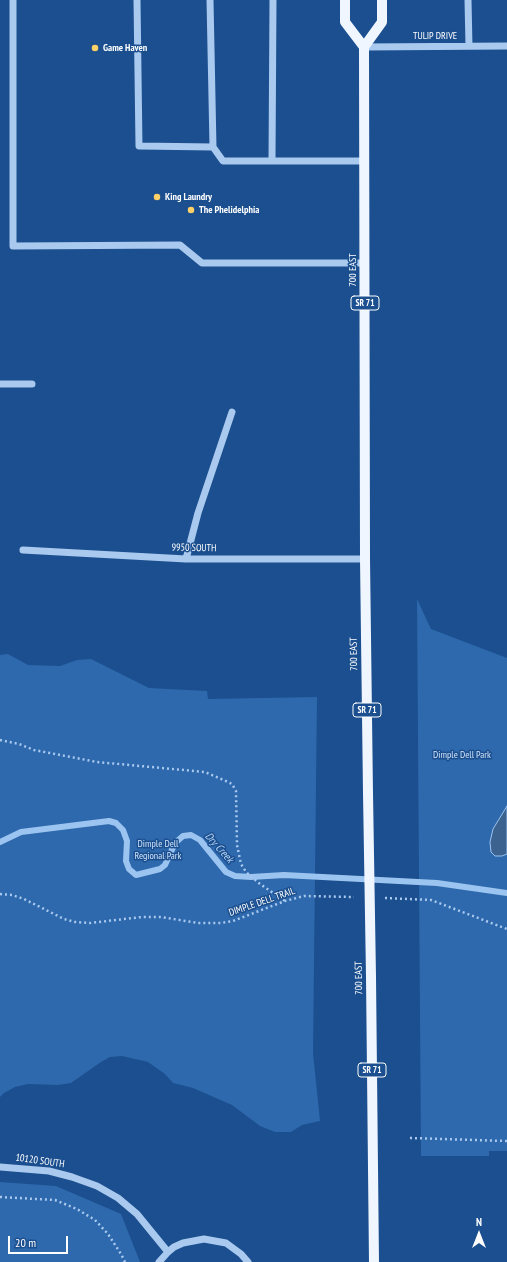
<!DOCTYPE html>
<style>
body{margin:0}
#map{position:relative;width:507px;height:1262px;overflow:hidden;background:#1b4f8f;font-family:"PT Sans Narrow",sans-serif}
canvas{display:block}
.north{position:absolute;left:459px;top:1214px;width:40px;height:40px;-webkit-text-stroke:3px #1b4f8f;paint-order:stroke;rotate:0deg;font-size:11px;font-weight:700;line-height:16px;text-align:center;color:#fff}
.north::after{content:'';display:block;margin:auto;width:14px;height:18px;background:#fff;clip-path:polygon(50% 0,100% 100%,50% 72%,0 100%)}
.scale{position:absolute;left:8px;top:1236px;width:60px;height:18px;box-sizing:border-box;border:2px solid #fff;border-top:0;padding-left:5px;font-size:12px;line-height:14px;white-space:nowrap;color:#fff;-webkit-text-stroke:3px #1b4f8f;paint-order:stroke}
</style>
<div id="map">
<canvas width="507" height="1262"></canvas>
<div class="north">N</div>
<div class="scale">20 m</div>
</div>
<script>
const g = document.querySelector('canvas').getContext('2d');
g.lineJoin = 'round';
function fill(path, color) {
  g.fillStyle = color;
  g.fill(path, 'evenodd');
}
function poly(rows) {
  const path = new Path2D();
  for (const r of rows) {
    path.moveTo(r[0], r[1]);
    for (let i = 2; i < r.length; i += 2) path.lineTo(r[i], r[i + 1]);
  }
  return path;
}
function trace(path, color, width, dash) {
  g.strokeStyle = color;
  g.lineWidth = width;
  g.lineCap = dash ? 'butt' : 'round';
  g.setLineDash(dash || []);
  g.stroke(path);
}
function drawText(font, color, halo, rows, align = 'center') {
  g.font = font + ' "PT Sans Narrow",sans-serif';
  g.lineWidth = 3;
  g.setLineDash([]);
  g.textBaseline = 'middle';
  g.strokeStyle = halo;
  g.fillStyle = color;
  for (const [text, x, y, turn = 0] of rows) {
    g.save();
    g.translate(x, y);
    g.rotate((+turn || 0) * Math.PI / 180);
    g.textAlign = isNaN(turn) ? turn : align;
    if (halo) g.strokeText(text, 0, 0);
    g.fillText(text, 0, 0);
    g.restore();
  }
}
fill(poly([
 [417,599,431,629,507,658,507,1151,489,1151,489,1156,421,1156],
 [8,654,28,665,60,666,77,660,91,659,149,688,207,691,208,699,317,697,313,1053,320,1121,302,1125,291,1132,275,1132,260,1126,232,1105,193,1088,173,1083,165,1074,148,1062,122,1056,110,1057,101,1062,71,1083,58,1085,28,1084,15,1087,4,1093,0,1097,0,655],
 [0,1182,56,1186,121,1214,140,1262,0,1262]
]), '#2e69ad');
const water = poly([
 [507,806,507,854,502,856,495,856,491,852,490,842,493,829,507,806]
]);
fill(water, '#3c6290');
trace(water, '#9cc4f0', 1);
trace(poly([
 [0,842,21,832,109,821,116,823,123,830,127,841,126,861,129,869,136,875,160,869,165,865,175,843,183,836,191,835,200,840,226,872,235,876,251,877,284,875,437,883,507,893]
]), '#9cc4f0', 6);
trace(poly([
 [0,740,19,744,34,750,97,762,205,772,228,782,232,784,236,791,237,845,241,864,246,872,260,884,285,901],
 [0,894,12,895,24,899,64,919,75,922,90,923,142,917,161,917,198,923,221,923,233,921,285,901,304,896,354,897],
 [385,898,431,900,507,929],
 [410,1138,507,1141],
 [0,1197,55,1200,77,1209,95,1220,108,1234,121,1254,125,1262]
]), '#a9c9ee', 2.5, [2, 3]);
trace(poly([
 [13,0,13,246,180,245,202,263,365,263],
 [137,0,139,146,213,147,223,161,364,161],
 [210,0,213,147],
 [468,0,469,46],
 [364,47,507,46],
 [272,161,273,0],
 [0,384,32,384],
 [23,550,186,559,365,559],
 [186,559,198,513,232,412],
 [0,1167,49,1171,72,1177,97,1186,118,1198,137,1214,168,1252],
 [159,1262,168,1252,174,1247,183,1243,204,1239,226,1243,241,1254,248,1262]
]), '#a9c9ee', 7);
trace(poly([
 [345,0,345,22,364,47,365,559,368,793],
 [364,47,382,22,382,0],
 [371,977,374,1262]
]), '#f0f6ff', 10);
trace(poly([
 [368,793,371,977]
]), '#f0f6ff', 10);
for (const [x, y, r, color] of [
 [95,48,4,"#ffd166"],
 [157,197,4,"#ffd166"],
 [191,210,4,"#ffd166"]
]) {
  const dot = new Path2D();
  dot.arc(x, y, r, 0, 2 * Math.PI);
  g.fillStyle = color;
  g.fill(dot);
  trace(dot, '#1b4f8f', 1.5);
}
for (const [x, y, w] of [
 [365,303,28],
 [367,710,28],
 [372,1070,28]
]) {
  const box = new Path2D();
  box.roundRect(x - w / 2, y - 7, w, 14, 3);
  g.fillStyle = '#1b4f8f';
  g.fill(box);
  trace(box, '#fff', 1);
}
drawText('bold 9px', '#fff', null, [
 ["SR 71",365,303],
 ["SR 71",367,710],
 ["SR 71",372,1070]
]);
drawText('10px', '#fff', '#1b4f8f', [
 ["TULIP DRIVE",435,36],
 ["700 EAST",353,270,-90],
 ["9950 SOUTH",194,548,1],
 ["700 EAST",354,654,-91],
 ["DIMPLE DELL TRAIL",262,902,-19],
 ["700 EAST",359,978,-91],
 ["10120 SOUTH",40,1161,8]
]);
drawText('bold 10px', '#fff', '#1b4f8f', [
 ["Game Haven",103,48],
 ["King Laundry",165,197],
 ["The Phelidelphia",199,210]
], 'left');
drawText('10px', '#cfe3fa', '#1b4f8f', [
 ["Dimple Dell Park",462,755],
 ["Dimple Dell",158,844],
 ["Regional Park",158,856]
]);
drawText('italic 11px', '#b5d3f5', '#1b4f8f', [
 ["Dry Creek",219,848,48]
]);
</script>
